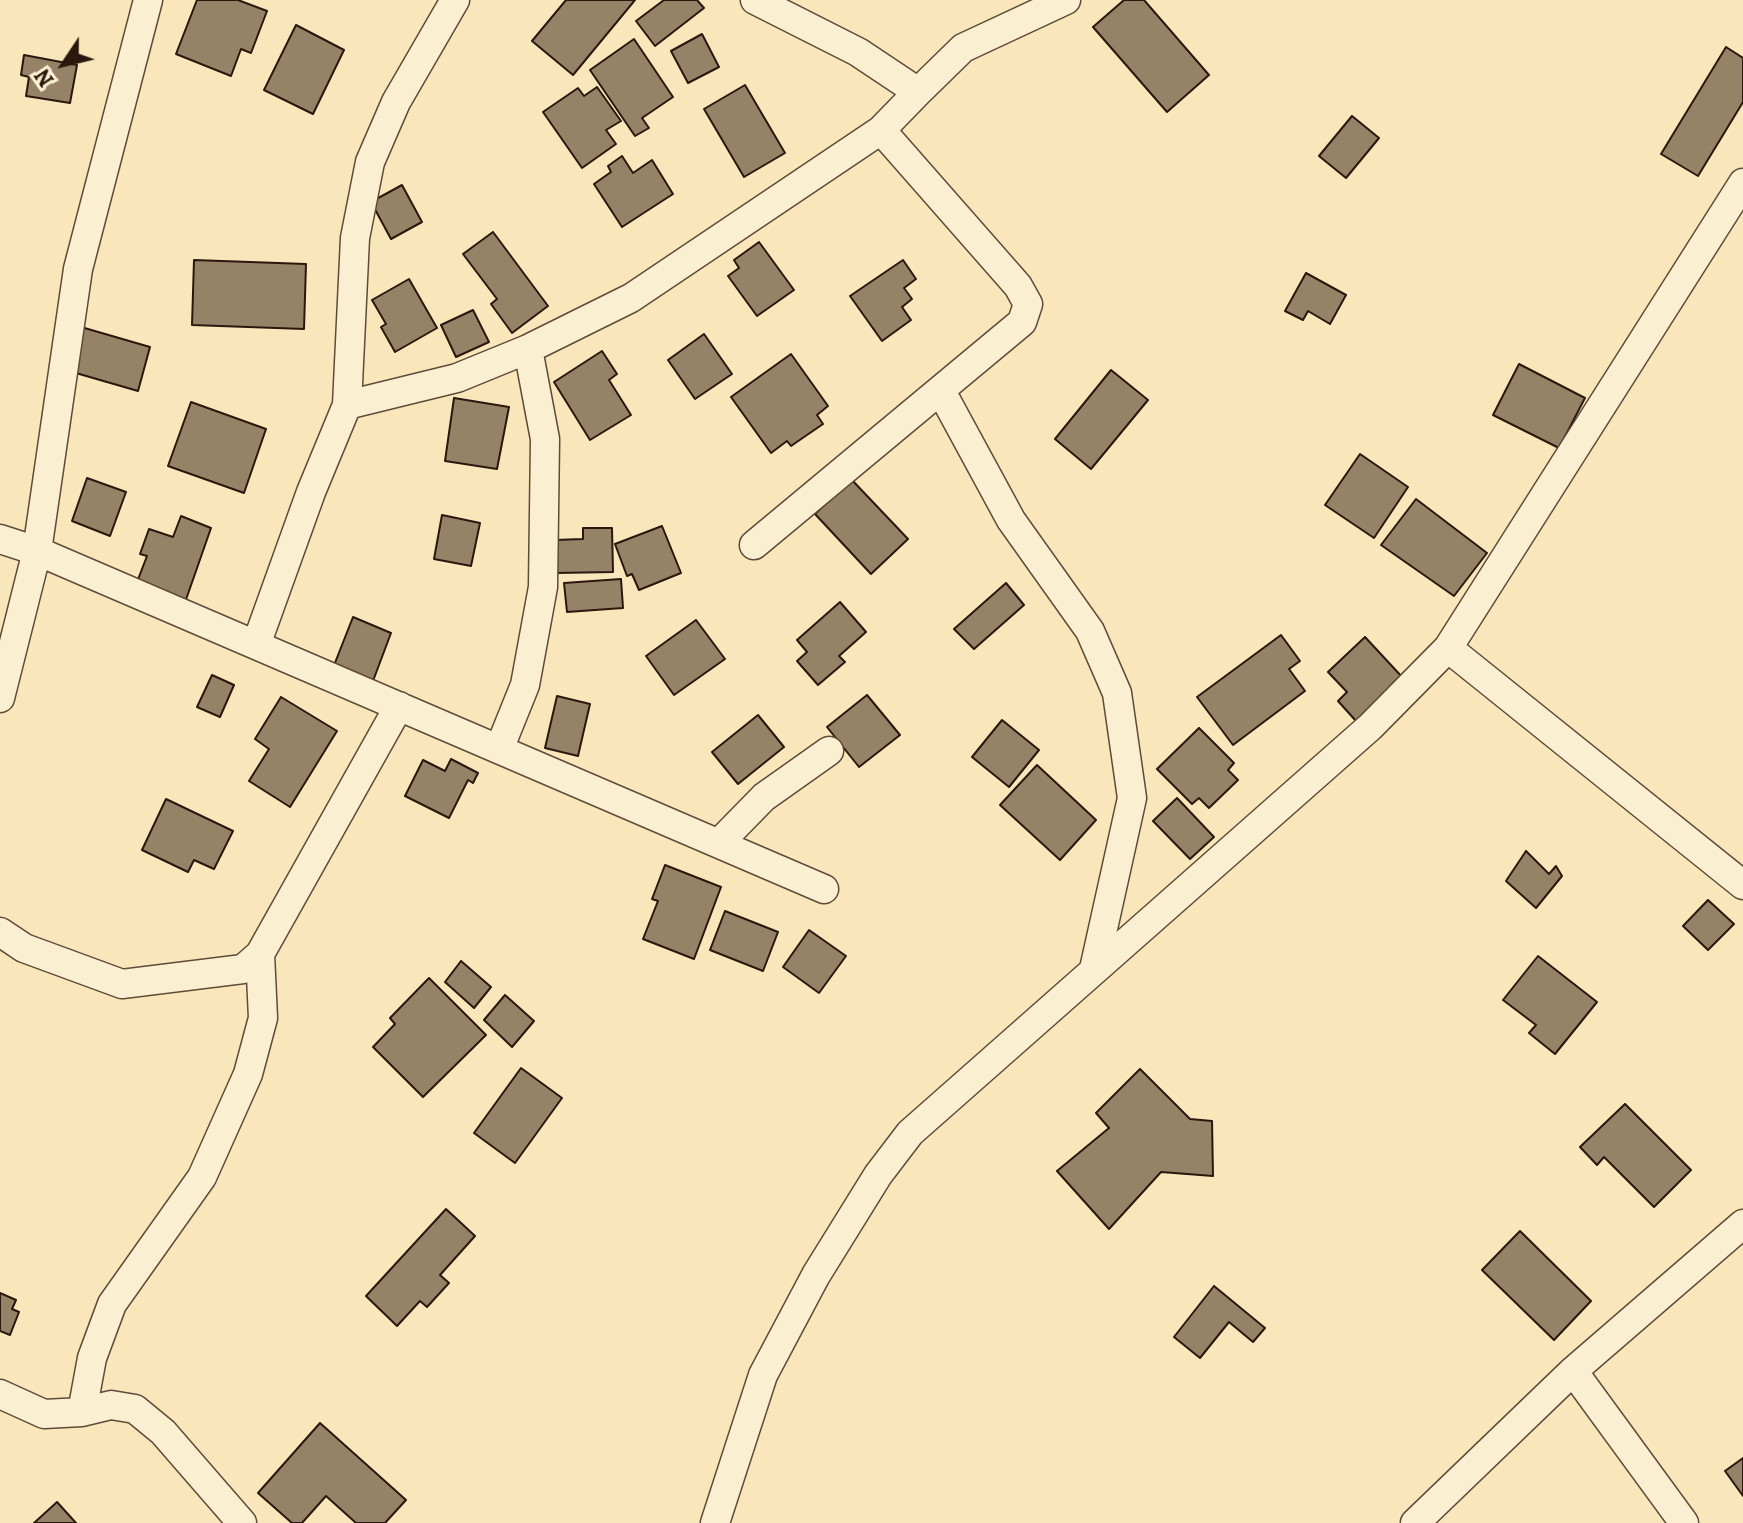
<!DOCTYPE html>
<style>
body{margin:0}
#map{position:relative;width:1743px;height:1523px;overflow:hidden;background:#f9e6ba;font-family:Alegreya,serif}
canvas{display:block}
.north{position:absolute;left:24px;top:24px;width:80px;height:80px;-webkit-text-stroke:6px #fbefd2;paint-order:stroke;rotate:235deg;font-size:22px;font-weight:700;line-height:32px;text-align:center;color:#2b170e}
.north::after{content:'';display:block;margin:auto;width:28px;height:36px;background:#2b170e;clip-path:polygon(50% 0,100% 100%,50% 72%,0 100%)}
</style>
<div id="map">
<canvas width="1743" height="1523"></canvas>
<div class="north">N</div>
</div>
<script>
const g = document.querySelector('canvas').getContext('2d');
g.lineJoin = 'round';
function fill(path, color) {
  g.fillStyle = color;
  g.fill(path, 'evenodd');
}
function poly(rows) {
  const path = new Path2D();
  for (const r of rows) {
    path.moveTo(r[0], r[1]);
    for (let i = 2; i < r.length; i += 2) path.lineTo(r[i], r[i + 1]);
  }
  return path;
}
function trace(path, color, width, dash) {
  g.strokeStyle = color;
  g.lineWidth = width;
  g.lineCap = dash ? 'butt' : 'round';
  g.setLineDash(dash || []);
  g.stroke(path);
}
const building = poly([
 [197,0,238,0,267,11,251,53,241,49,231,76,176,54,197,0],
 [566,0,635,0,573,75,532,41,566,0],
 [664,0,697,0,704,8,655,46,636,21,664,0],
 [1124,0,1144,0,1209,75,1167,112,1093,27,1124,0],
 [296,25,344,50,313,114,264,90,296,25],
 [702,34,719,67,688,83,671,51,702,34],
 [634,39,673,97,642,118,649,128,635,136,590,70,634,39],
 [1726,47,1743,58,1743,102,1698,176,1661,154,1726,47],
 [24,55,77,65,70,103,26,96,29,77,21,75,24,55],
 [745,85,785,153,744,177,704,109,745,85],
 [597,87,621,121,606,130,616,144,582,168,543,112,578,88,584,96,597,87],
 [1352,116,1379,138,1346,178,1319,156,1352,116],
 [622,156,633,173,652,160,673,194,622,227,594,184,611,172,608,166,622,156],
 [402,185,422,222,391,239,371,202,402,185],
 [493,232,548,306,512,333,491,304,497,299,463,254,493,232],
 [759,242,794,290,757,316,728,276,739,268,734,260,759,242],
 [194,260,306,264,304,329,192,325,194,260],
 [903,260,916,279,904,288,912,299,902,307,911,320,882,341,850,296,903,260],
 [1306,273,1346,295,1330,324,1308,311,1303,320,1285,311,1306,273],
 [409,279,437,328,395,352,381,327,386,324,372,300,409,279],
 [473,310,489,342,456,357,441,325,473,310],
 [81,327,150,347,138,391,69,371,81,327],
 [704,334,732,374,695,399,668,360,704,334],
 [602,351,617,374,609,380,631,415,590,440,554,382,602,351],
 [791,354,828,406,817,415,823,424,791,446,787,441,771,453,731,397,791,354],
 [1519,364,1585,398,1559,448,1493,415,1519,364],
 [1111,370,1148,400,1091,469,1055,439,1111,370],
 [454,398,509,407,497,469,445,461,454,398],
 [191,402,266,429,244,493,168,466,191,402],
 [1360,454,1408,487,1374,538,1325,505,1360,454],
 [87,478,126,492,110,536,72,521,87,478],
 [851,479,908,539,871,574,815,514,851,479],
 [1416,499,1487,553,1454,596,1381,545,1416,499],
 [442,515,480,523,471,566,434,559,442,515],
 [181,516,211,528,182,611,137,582,147,556,140,554,149,529,173,537,181,516],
 [662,526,681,573,639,590,632,574,627,576,615,544,662,526],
 [583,528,612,528,613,572,556,573,555,540,583,539,583,528],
 [621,579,623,608,567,612,564,583,621,579],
 [1006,583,1024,605,974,649,954,629,1006,583],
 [840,602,866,632,839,656,845,662,818,685,797,661,807,652,797,640,840,602],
 [353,617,391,633,370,689,331,673,353,617],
 [696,620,725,659,674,695,646,656,696,620],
 [1281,635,1300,661,1289,669,1305,691,1233,745,1197,697,1281,635],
 [1365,637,1403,678,1356,721,1338,701,1347,692,1328,672,1365,637],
 [212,675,234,685,220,717,197,707,212,675],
 [867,695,900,735,859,767,827,727,867,695],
 [557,696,590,704,578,756,545,748,557,696],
 [281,697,337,731,290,807,249,781,269,749,255,739,281,697],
 [758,715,784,747,738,784,712,752,758,715],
 [1002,720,1039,750,1009,787,972,757,1002,720],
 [1199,728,1234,763,1228,770,1238,780,1209,808,1199,798,1192,804,1157,769,1199,728],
 [451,759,478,773,473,783,468,780,449,818,405,796,423,760,445,771,451,759],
 [1037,765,1096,820,1060,860,1000,805,1037,765],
 [1177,798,1214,837,1190,859,1153,821,1177,798],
 [166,799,233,831,214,869,194,860,188,872,142,850,166,799],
 [1526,851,1549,874,1556,866,1562,876,1536,908,1506,881,1526,851],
 [665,865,721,887,694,959,643,939,658,901,652,899,665,865],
 [1708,900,1734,924,1708,950,1683,926,1708,900],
 [725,911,778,932,763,971,710,950,725,911],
 [809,930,846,956,819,993,783,967,809,930],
 [1538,956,1597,1002,1555,1054,1529,1033,1536,1025,1503,1000,1538,956],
 [461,961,491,987,474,1008,445,982,461,961],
 [429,978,486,1035,423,1097,373,1047,395,1024,390,1018,429,978],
 [505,995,534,1021,512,1047,484,1020,505,995],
 [521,1068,562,1098,515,1163,474,1133,521,1068],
 [1140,1069,1190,1119,1212,1121,1213,1176,1161,1172,1109,1229,1057,1171,1109,1128,1096,1113,1140,1069],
 [1625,1104,1691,1170,1654,1207,1604,1157,1597,1165,1580,1147,1625,1104],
 [446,1209,475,1236,440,1275,449,1283,427,1307,420,1301,397,1326,366,1296,446,1209],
 [1520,1231,1591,1301,1554,1340,1482,1270,1520,1231],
 [1214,1286,1265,1328,1253,1342,1229,1322,1200,1358,1174,1337,1214,1286],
 [0,1293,16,1300,12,1309,19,1312,10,1335,0,1331,0,1293],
 [320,1423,406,1500,385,1523,356,1523,326,1496,302,1523,292,1523,258,1493,320,1423],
 [1743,1458,1743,1496,1725,1471,1743,1458],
 [57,1502,76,1523,34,1523,57,1502]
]);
fill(building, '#968367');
trace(building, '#2b170e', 2);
const street = poly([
 [755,0,858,52,918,92,963,48,1066,0],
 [941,391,1011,520,1090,631,1117,693,1132,798,1094,969],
 [347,405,355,238,370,162,396,102,455,0],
 [0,539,37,551,824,889],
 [754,545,1022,322,1028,304,1018,286,881,130],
 [256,645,311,492,347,405,457,378,528,349,631,298,881,130,918,92],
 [1448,648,1743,885],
 [0,698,37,551,78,269,148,0],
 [500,747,525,685,543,587,545,439,528,349],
 [719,843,764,797,829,751],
 [0,932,24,948,122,984,243,969,260,954,399,706],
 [1573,1371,1684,1523],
 [0,1394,44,1414,82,1412,111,1405,135,1409,163,1432,242,1523],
 [82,1412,92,1358,112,1304,202,1177,248,1074,263,1018,260,954],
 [715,1523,763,1375,816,1275,878,1175,910,1133,1370,727,1448,648,1743,183],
 [1415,1523,1573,1371,1743,1224]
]);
trace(street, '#5e4b39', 31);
trace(street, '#fbefd2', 28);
</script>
